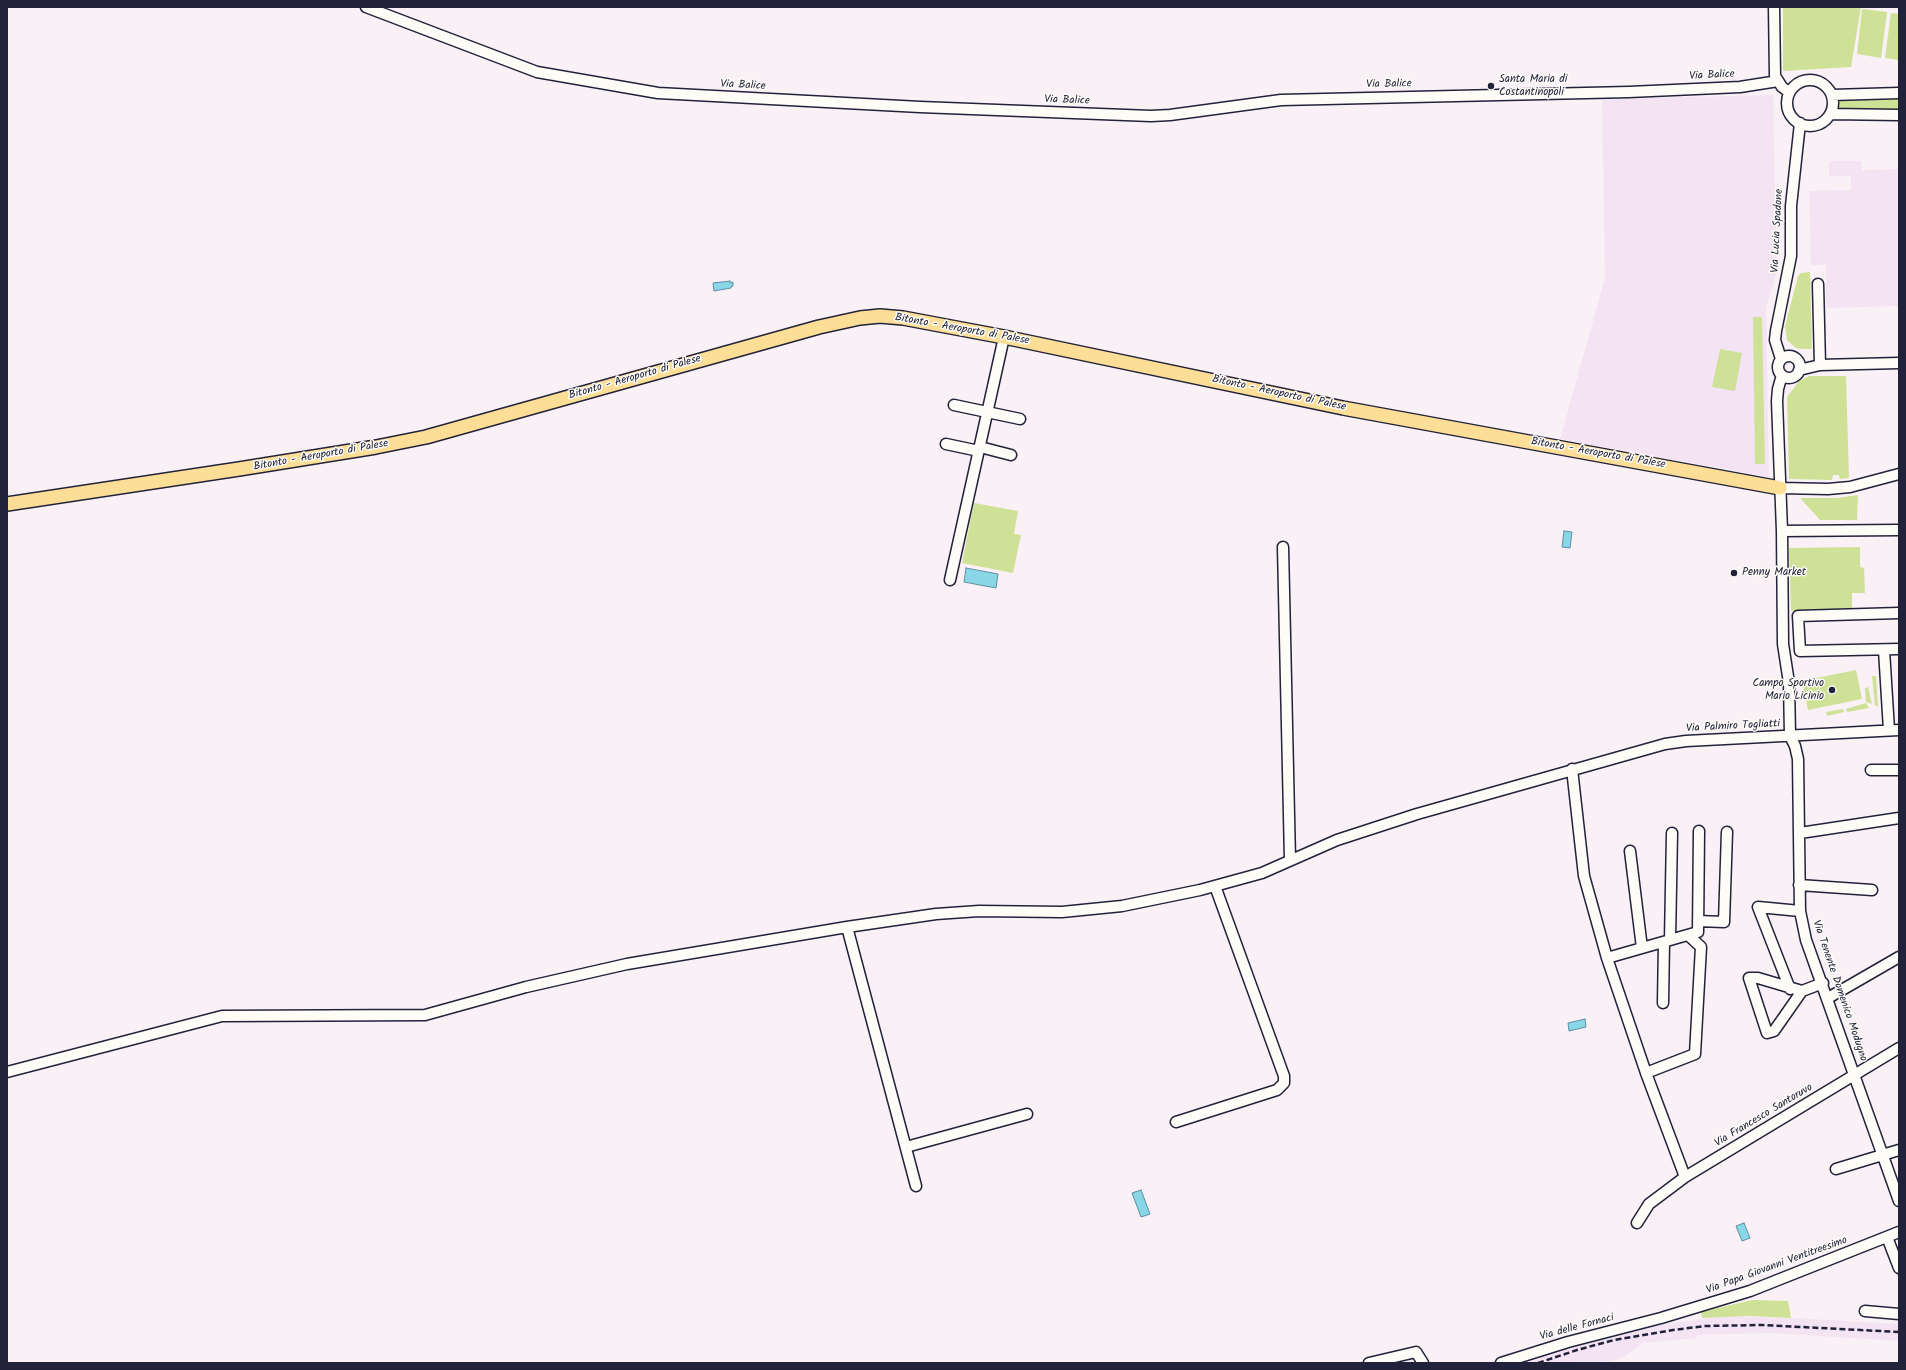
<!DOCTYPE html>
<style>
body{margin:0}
#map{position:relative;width:1906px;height:1370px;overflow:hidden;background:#f9f1f5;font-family:Kalam,sans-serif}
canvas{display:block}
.frame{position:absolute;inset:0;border:8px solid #22223b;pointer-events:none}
</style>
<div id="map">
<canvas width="1906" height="1370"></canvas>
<div class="frame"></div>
</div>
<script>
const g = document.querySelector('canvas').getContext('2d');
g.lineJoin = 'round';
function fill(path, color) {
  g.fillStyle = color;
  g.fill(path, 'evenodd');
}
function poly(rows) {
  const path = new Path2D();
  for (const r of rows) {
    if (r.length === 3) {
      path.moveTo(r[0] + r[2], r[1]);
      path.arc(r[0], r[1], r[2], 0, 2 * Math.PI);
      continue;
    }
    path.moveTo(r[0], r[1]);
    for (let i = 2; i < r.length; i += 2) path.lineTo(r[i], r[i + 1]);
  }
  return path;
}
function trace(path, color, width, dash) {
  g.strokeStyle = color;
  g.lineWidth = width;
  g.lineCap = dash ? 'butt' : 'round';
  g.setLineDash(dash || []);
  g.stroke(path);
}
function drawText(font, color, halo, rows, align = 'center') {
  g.font = font + ' Kalam,sans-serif';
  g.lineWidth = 3;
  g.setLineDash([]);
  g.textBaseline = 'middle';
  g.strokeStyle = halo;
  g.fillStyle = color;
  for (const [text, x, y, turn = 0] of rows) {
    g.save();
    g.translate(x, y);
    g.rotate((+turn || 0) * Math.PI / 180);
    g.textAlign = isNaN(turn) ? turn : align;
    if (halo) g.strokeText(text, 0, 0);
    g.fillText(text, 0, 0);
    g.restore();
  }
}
fill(poly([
 [1773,95,1777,272,1766,308,1769,477,1560,439,1605,278,1602,99],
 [1829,161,1861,161,1862,170,1899,169,1899,306,1826,308,1826,265,1811,265,1809,191,1851,190,1851,176,1829,176],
 [1725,1316,1791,1318,1899,1324,1899,1341,1769,1333,1697,1335,1697,1338,1642,1343,1626,1356,1612,1361,1528,1363,1583,1340,1611,1338,1651,1326]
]), '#f4e4f3');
fill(poly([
 [1783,7,1861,7,1851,67,1783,71],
 [1862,9,1887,12,1881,58,1857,54],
 [1891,13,1899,14,1899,60,1885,58],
 [1899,97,1899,110,1836,109,1839,98],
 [1810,272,1812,349,1803,349,1796,348,1787,340,1785,326,1798,276,1801,273],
 [1753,317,1762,317,1765,464,1755,464],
 [1720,349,1742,353,1735,391,1712,387],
 [1809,376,1846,376,1849,478,1840,479,1839,475,1833,475,1832,480,1789,479,1787,397,1799,381],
 [1858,495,1857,520,1820,520,1800,498,1837,498],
 [974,503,1018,511,1014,534,1021,535,1013,573,962,563],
 [1860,547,1860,567,1864,568,1865,593,1852,593,1852,610,1791,611,1789,548],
 [1856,670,1862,699,1808,710,1802,681],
 [1872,676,1876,676,1878,706,1875,706],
 [1868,687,1872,704,1866,702,1865,688],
 [1866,703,1869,708,1847,712,1846,709],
 [1843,709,1844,712,1827,716,1826,712],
 [1752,1300,1788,1301,1791,1318,1749,1316,1702,1318,1701,1312]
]), '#cfe196');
const water = poly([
 [730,281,730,283,733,282,733,286,731,287,731,288,714,291,713,283,730,281],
 [1564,531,1572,532,1570,548,1562,547,1564,531],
 [966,568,998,574,996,588,964,582,966,568],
 [1585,1019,1586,1027,1569,1031,1568,1023,1585,1019],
 [1141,1190,1150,1214,1141,1217,1132,1193,1141,1190],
 [1744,1223,1750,1238,1742,1241,1736,1226,1744,1223]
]);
fill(water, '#88d6e6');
trace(water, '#5f8ea2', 1);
const minor = poly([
 [366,7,537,72,658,93,920,107,1151,116,1170,115,1281,100,1629,92,1740,87,1778,81],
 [1774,7,1775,76,1782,87,1789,92],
 [1810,103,23],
 [1832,95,1899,93],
 [1831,114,1899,115],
 [1818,284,1820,365],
 [1789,367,11],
 [1781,359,1775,340,1776,331,1791,256,1791,206,1800,123],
 [1799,370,1820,365,1899,363],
 [1782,375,1778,389,1777,401,1782,531,1899,530],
 [954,405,1020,419],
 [946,444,979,451],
 [980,447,1011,455],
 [1780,488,1828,489,1850,487,1899,474],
 [1782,531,1783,644,1789,683,1790,736,1795,746,1798,759,1800,911,1806,940,1899,1201],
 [1283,547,1290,860],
 [950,580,1004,337],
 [1899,613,1798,616,1800,651,1899,649],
 [1884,650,1889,730],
 [1572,769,1584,876,1607,958,1646,1073,1685,1177],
 [1871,770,1899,770],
 [1800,833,1899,818],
 [1630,851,1642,948],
 [1799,885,1872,890],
 [1698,921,1724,922,1727,832],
 [847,927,916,1186],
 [1670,940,1672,833],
 [1607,958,1698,932,1699,831],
 [1790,989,1758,907,1800,911],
 [1802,991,1774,1031,1767,1033,1749,978,1758,978,1802,991,1823,983],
 [1828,998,1899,957],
 [1663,1003,1664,942],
 [7,1072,222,1016,425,1015,526,987,627,964,847,927,936,914,979,911,1062,912,1122,906,1200,890,1262,873,1337,840,1417,814,1665,744,1686,741,1899,730],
 [1646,1073,1695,1054,1701,947,1688,935],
 [1176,1122,1277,1090,1284,1083,1284,1076,1215,886],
 [906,1147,1027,1114],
 [1836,1169,1899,1150],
 [1637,1223,1649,1204,1685,1177,1899,1048],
 [1887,1237,1899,1268],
 [1865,1311,1899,1314],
 [1369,1363,1416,1352,1423,1363],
 [1501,1363,1568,1342,1661,1318,1750,1291,1899,1232]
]);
const major = poly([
 [7,504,239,469,376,447,426,437,819,327,860,318,880,316,903,318,1004,337,1343,408,1780,488]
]);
trace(minor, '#22223b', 13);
trace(major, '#22223b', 16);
trace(minor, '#fdfcf7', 10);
trace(major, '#fdde96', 13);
trace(poly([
 [1538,1363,1577,1350,1614,1340,1673,1330,1705,1326,1762,1325,1899,1332]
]), '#22223b', 2.5, [6, 3]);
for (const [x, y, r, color] of [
 [1491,86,4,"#22223b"],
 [1734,573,4,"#22223b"],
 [1832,690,4,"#22223b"]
]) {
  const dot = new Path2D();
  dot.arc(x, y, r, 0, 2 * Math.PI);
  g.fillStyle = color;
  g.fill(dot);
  trace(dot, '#fdfcf7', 1.5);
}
drawText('11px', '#22223b', '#fdfcf7', [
 ["Via Balice",1712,76,-3],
 ["Via Balice",1389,85,-1],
 ["Via Balice",743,86,3],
 ["Via Balice",1067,101,2],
 ["Via Lucia Spadone",1778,231,-87],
 ["Bitonto - Aeroporto di Palese",962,330,10],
 ["Bitonto - Aeroporto di Palese",635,378,-16],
 ["Bitonto - Aeroporto di Palese",1279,394,12],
 ["Bitonto - Aeroporto di Palese",1598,454,10],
 ["Bitonto - Aeroporto di Palese",321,456,-10],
 ["Via Palmiro Togliatti",1733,727,-3],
 ["Via Tenente Domenico Modugno",1839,991,71],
 ["Via Francesco Santoruvo",1764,1116,-31],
 ["Via Papa Giovanni Ventitreesimo",1777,1266,-20],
 ["Via delle Fornaci",1577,1328,-15]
]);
drawText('11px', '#22223b', '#fdfcf7', [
 ["Santa Maria di",1499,80],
 ["Costantinopoli",1499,93],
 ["Penny Market",1742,573],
 ["Campo Sportivo",1824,684,"right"],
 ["Mario Licinio",1824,697,"right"]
], 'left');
</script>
